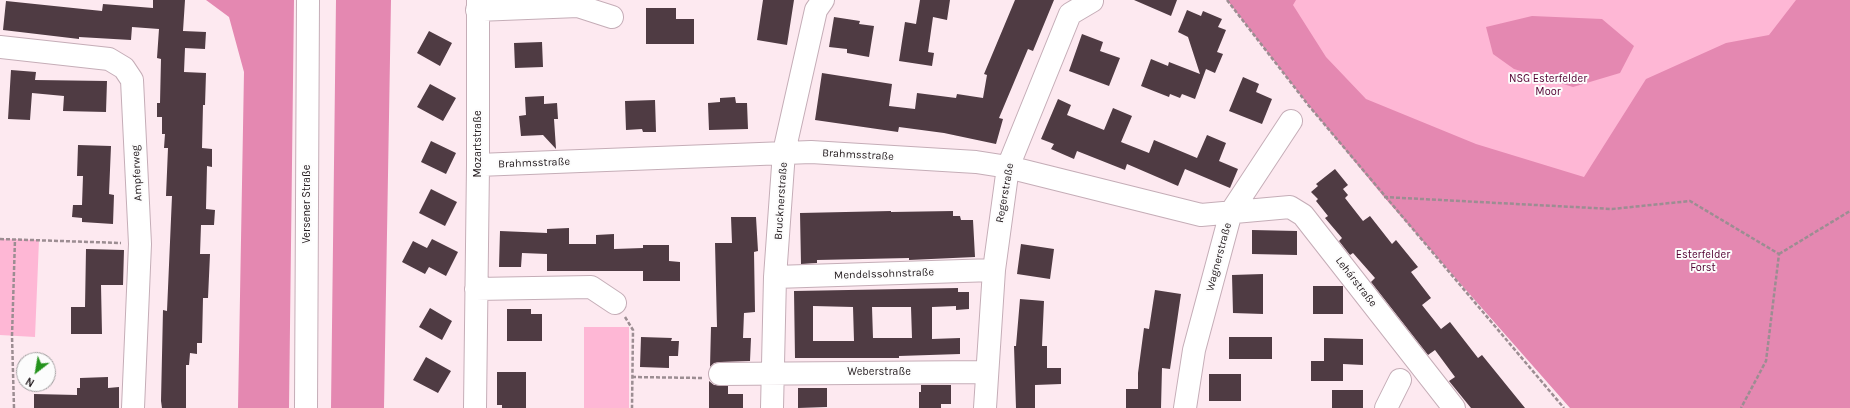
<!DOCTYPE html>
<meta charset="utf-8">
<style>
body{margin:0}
#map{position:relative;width:1850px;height:408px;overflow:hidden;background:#fde9f0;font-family:Karla,sans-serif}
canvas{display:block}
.north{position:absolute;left:16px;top:352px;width:40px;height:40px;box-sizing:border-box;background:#fcfcfc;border:1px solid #a4a1a2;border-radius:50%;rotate:211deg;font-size:11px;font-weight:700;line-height:16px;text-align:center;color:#21191c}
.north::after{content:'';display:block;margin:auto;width:14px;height:18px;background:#25931d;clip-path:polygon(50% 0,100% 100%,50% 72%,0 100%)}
</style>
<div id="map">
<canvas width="1850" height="408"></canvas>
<div class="north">N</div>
</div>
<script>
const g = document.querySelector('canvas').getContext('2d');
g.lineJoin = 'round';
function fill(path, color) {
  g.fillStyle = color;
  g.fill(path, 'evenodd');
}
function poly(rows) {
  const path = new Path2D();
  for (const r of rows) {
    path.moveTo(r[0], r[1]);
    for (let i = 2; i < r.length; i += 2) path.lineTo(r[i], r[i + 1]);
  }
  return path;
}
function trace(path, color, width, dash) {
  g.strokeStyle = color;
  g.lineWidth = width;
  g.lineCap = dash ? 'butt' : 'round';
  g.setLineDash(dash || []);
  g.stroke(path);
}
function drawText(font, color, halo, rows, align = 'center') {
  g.font = font + ' Karla,sans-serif';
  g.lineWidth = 4;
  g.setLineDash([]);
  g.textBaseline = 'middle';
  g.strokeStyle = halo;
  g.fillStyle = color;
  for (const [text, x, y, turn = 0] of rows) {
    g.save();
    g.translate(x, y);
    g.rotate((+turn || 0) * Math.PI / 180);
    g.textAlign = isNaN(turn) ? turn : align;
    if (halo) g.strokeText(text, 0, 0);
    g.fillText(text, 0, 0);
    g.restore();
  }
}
fill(poly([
 [1263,0,1850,0,1586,187,1342,111],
 [0,239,39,240,35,337,0,335],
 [584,327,629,327,629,408,584,408]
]), '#feb7d5');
fill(poly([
 [206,0,294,0,289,408,238,408,244,72,229,17],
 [336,0,391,0,384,408,331,408],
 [1227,0,1296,0,1293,5,1326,57,1366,99,1476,144,1584,177,1646,79,1726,43,1769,35,1796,0,1850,0,1850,408,1570,408,1384,197,1309,106],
 [1532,16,1602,19,1634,46,1620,73,1573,87,1514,69,1493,54,1486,27]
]), '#e488b1');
fill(poly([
 [153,0,185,0,183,31,206,32,205,49,185,48,184,72,206,73,205,105,203,105,202,148,212,149,212,167,207,166,206,209,215,210,214,225,201,225,200,254,210,254,208,298,203,298,202,343,197,343,197,354,190,353,189,365,186,365,186,408,162,408,161,401,163,310,167,311,172,196,166,196,168,148,164,148,165,134,162,134,162,117,157,117,157,103,160,103,161,59,157,58,159,29,132,27,131,40,79,37,79,39,3,30,6,1,102,11,103,4,153,8],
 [763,0,794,0,787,45,757,40],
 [920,0,950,0,947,20,933,17,928,52,934,53,932,66,899,61,905,22,916,24],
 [1015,0,1054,0,1033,51,1028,49,999,118,1003,119,996,144,944,133,899,127,898,132,815,120,822,73,892,84,889,106,915,109,917,93,956,98,957,94,983,98,987,75,984,74],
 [1134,0,1177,0,1171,16],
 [646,8,676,8,676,19,694,19,694,44,646,44],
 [1187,10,1201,16,1203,11,1222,19,1218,27,1226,30,1217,52,1223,54,1215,73,1206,69,1195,99,1182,94,1180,98,1170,94,1169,97,1141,86,1151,59,1168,66,1169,62,1200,74,1188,37,1178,32],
 [834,17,860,21,859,24,874,26,869,57,847,53,847,49,829,47],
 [429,31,452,43,440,66,417,53],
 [1082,34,1103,42,1100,51,1120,58,1109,86,1069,71],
 [542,42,543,67,515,68,514,43],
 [11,70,36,72,35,80,107,81,106,112,63,111,64,96,32,93,30,120,8,119],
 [1243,77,1259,84,1256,92,1272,99,1262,124,1229,111],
 [430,84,456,98,443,121,417,107],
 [544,96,544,104,557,103,558,119,554,119,556,149,543,135,521,136,519,116,526,115,525,97],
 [735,97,736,103,747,103,748,129,709,130,708,103,720,102,720,98],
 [1058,99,1071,105,1067,115,1104,130,1113,108,1132,116,1121,142,1149,153,1154,140,1197,158,1207,135,1226,143,1219,161,1238,169,1230,188,1185,169,1178,186,1127,164,1125,170,1077,151,1074,159,1051,149,1054,144,1041,139],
 [655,100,656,132,643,132,642,129,626,130,625,101],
 [431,141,456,153,446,174,421,162],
 [78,145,111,146,109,194,114,195,113,224,82,222,82,218,72,217,73,205,82,205,83,176,77,176],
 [1335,169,1348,185,1343,189,1348,195,1345,198,1363,221,1370,216,1392,244,1396,240,1418,267,1411,272,1431,298,1422,305,1441,329,1450,322,1478,358,1482,355,1525,408,1471,408,1449,381,1455,377,1435,350,1428,355,1371,282,1375,278,1353,253,1350,255,1339,241,1342,238,1325,218,1328,216,1316,201,1318,199,1311,192,1318,186,1316,184],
 [431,189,457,202,445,226,419,213],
 [891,211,891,212,953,211,953,216,960,216,961,220,973,220,975,257,909,260,909,258,817,260,817,263,801,264,800,213],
 [731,217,756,217,758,251,754,252,755,312,744,313,743,338,751,338,750,361,720,362,714,363,710,367,711,327,717,327,715,243,732,243],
 [569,228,569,244,596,244,596,235,614,234,614,249,643,248,643,245,669,245,669,261,680,262,680,281,643,281,643,271,547,271,547,254,522,253,521,267,499,267,500,231,547,233,547,229],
 [1252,230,1297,231,1297,255,1252,254],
 [432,239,458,252,446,276,429,267,425,274,402,262,413,241,427,248],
 [1021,244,1054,249,1050,279,1017,274],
 [86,249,124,250,123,285,101,285,102,334,71,334,71,307,85,307],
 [1263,274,1263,314,1233,313,1232,275],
 [1313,286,1343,286,1343,314,1313,314],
 [958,288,958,292,969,292,969,309,956,310,956,306,932,307,932,339,960,338,960,354,899,356,899,358,795,358,794,291],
 [813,306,853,307,854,341,813,341],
 [872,307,911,307,912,338,873,338],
 [1155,290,1181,294,1170,369,1162,368,1161,408,1126,408,1126,389,1138,389,1138,373,1144,328,1149,329],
 [1020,299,1044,301,1042,346,1047,346,1047,368,1061,368,1061,384,1035,385,1035,408,1016,408,1014,346,1016,346],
 [430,308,452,321,442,340,419,327],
 [507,309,531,309,531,314,542,314,542,341,507,341],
 [641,337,672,338,671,341,679,341,678,356,669,356,669,368,640,367],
 [1229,337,1272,337,1272,359,1229,359],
 [1324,338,1363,339,1363,365,1343,364,1343,381,1311,381,1311,361,1324,361],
 [426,357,451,371,438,393,413,380],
 [497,372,526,372,526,408,502,408,502,405,497,405],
 [1209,374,1241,374,1241,401,1209,401],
 [108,377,108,388,119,387,119,408,34,408,34,394,77,395,77,388,80,388,80,378],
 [709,381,714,385,728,386,728,394,743,394,743,408,709,408],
 [921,385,951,385,951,404,941,404,941,408,919,408,919,392,921,392],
 [798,388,827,388,827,407,798,408],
 [1332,390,1363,390,1363,408,1332,408]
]), '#4f3b43');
const minor = poly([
 [477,10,578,6,612,17],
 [0,47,109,59,124,68,132,80,140,244,133,408],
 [478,165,811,152,976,162,1008,167,1201,215,1290,207,1303,215,1454,408],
 [775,277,994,270],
 [476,289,591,287,615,303],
 [720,374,986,372],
 [306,408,308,0],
 [475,408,478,165,478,0],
 [772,408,775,277,784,152,816,10,823,0],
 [985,408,994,270,1008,167,1070,14,1092,1],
 [1185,408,1194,350,1231,212,1291,121],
 [1386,408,1400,380]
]);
trace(minor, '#c5adb7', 24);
trace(poly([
 [1227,0,1309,106,1564,408],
 [1384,197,1612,209,1690,201,1779,254,1766,361,1741,408],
 [0,239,121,243],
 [1779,254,1850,211],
 [625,317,633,330,632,408],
 [632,377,703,378],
 [14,408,12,336,15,239]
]), '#9c8d92', 2.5, [4, 2]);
trace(minor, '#fff', 22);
drawText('11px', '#520031', '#fcfcfc', [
 ["NSG Esterfelder",1548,79],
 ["Moor",1548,92],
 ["Esterfelder",1703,255],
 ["Forst",1703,268]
]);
drawText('11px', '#21191c', '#fcfcfc', [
 ["Mozartstraße",478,144,-90],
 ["Brahmsstraße",858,155,3],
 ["Brahmsstraße",534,163,-2],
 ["Ampferweg",137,173,-93],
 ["Regerstraße",1005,193,-80],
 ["Brucknerstraße",781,201,-86],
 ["Versener Straße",307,204,-90],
 ["Wagnerstraße",1219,257,-75],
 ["Mendelssohnstraße",884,274,-2],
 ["Lehárstraße",1356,282,52],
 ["Weberstraße",879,372]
]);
</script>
